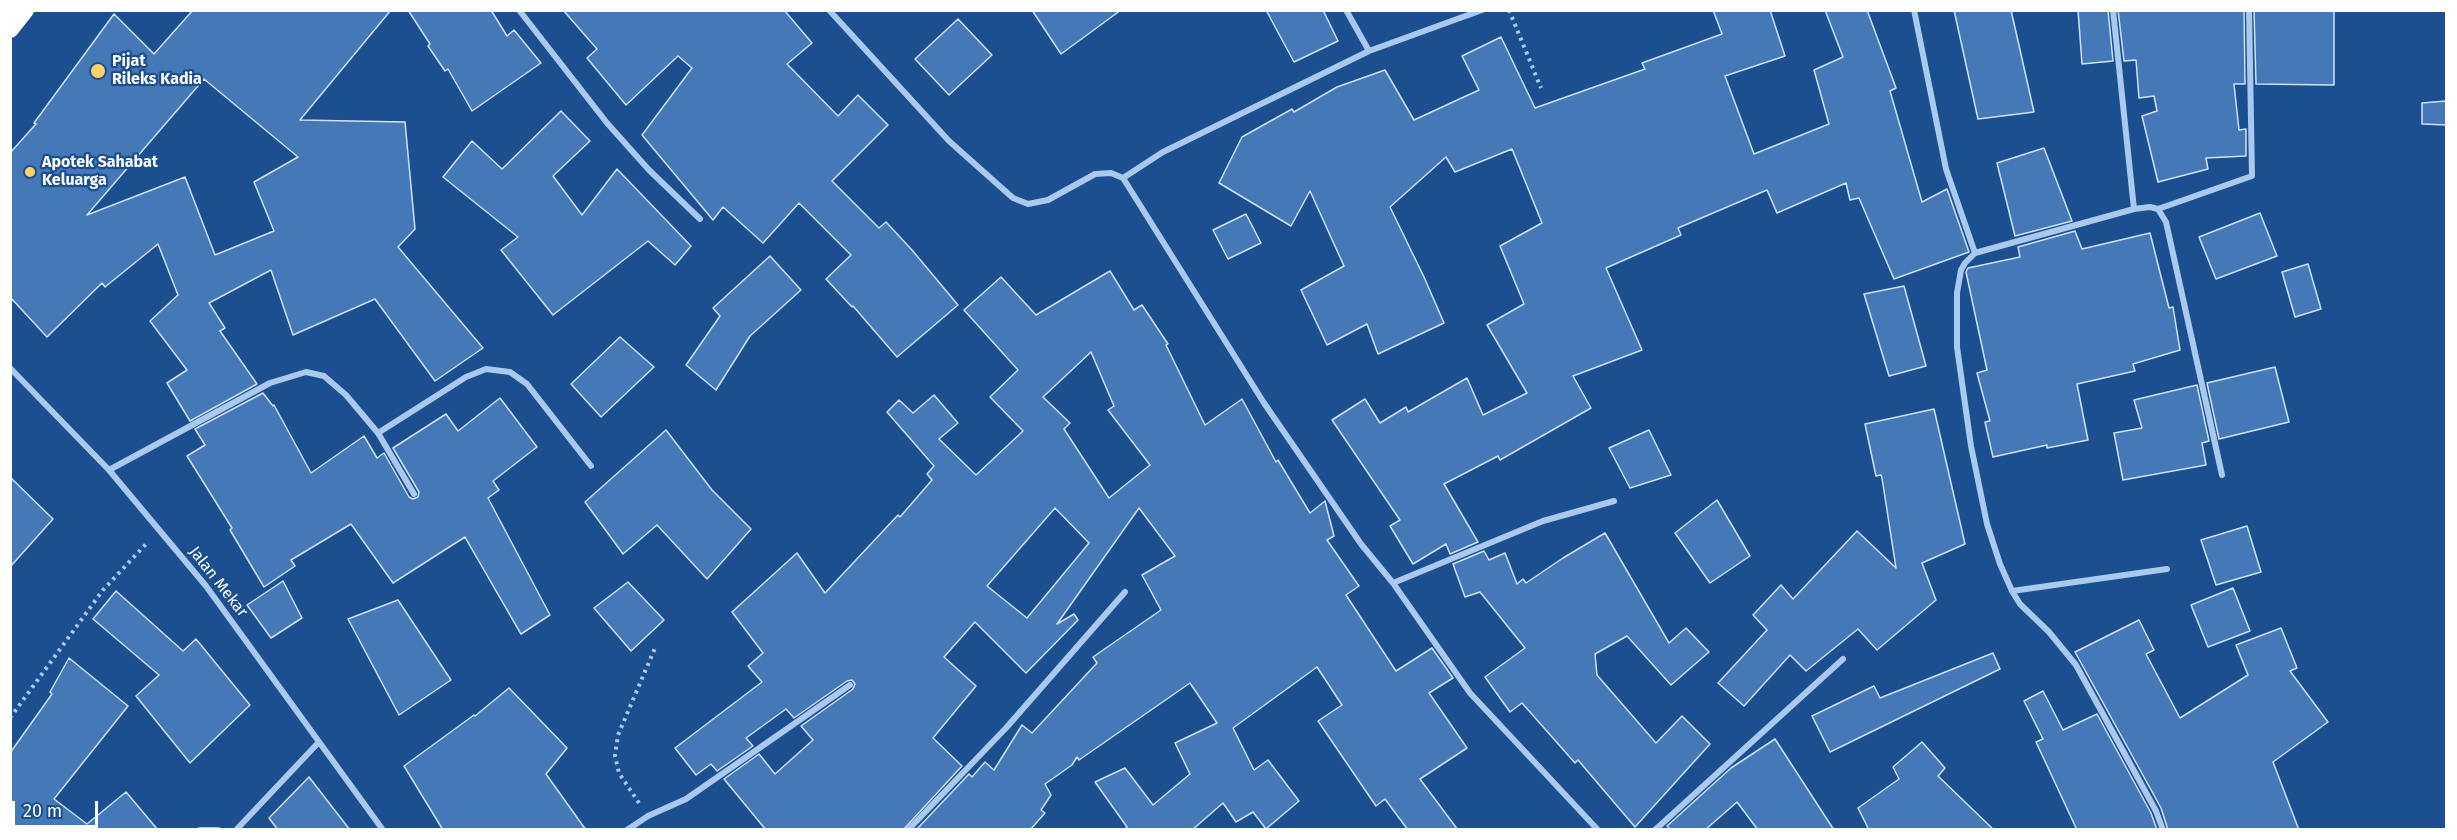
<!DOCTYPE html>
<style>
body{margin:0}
#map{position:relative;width:2457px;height:840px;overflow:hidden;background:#1b4f8f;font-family:"Fira Sans",sans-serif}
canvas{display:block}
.frame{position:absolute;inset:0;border:12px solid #fff;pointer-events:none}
.scale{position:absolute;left:12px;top:801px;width:86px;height:27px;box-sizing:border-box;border:3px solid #fff;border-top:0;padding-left:8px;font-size:18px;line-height:21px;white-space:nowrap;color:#fff;-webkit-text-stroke:4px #1b4f8f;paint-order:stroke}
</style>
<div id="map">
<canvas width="2457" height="840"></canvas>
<div class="frame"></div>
<div class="scale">20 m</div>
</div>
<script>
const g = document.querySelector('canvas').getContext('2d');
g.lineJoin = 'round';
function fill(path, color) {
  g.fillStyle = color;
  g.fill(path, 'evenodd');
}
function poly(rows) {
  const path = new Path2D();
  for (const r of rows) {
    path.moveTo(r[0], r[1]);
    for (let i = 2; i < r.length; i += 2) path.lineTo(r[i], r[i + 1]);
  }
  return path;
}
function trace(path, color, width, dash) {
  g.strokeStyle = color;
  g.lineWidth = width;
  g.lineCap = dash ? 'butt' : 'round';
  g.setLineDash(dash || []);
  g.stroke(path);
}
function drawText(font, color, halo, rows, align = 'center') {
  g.font = font + ' "Fira Sans",sans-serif';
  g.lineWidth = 4.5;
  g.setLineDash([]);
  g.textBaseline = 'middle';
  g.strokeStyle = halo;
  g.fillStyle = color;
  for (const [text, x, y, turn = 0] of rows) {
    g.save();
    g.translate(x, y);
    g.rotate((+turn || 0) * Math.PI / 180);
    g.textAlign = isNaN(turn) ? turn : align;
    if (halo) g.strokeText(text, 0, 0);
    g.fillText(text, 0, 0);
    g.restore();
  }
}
const building = poly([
 [193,10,391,10,300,120,405,122,415,229,398,247,483,348,435,381,375,299,293,335,271,270,209,303,225,328,220,331,257,384,190,421,167,383,187,370,150,321,178,295,158,244,105,287,102,283,47,337,10,297,10,153,36,124,34,123,114,14,154,54,193,10],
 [204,79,298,157,254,182,274,231,215,255,185,177,87,215,204,79],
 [408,10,491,10,507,36,514,30,541,63,472,111,448,69,445,71,428,46,430,44,408,10],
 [563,10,784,10,812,43,787,64,838,116,858,95,888,125,832,181,879,228,886,222,912,250,958,305,897,357,853,306,852,307,826,279,851,255,799,203,763,243,723,207,713,220,642,135,692,68,678,56,626,105,587,58,597,49,563,10],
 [1032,10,1121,10,1061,54,1032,10],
 [1266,10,1323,10,1338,41,1294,62,1266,10],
 [1713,10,1770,10,1785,56,1725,76,1754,154,1829,124,1814,70,1843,57,1825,10,1867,10,1896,88,1890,91,1922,202,1947,189,1969,252,1894,279,1859,198,1850,200,1846,183,1777,213,1767,190,1678,228,1681,235,1606,268,1642,350,1573,376,1591,408,1500,460,1498,456,1444,484,1478,542,1450,554,1446,544,1413,564,1390,526,1400,520,1332,420,1365,399,1380,423,1406,407,1408,412,1467,378,1483,415,1527,393,1487,325,1524,304,1500,246,1542,223,1512,149,1455,172,1446,157,1390,207,1424,277,1444,323,1378,354,1367,324,1327,345,1301,290,1344,266,1310,191,1291,226,1219,183,1242,137,1292,109,1294,112,1337,87,1385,70,1414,120,1479,90,1462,56,1501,37,1535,108,1645,69,1642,63,1722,34,1713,10],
 [1954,10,2011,10,2034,112,1978,119,1954,10],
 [2078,10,2108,10,2113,61,2082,64,2078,10],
 [2118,10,2244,10,2245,84,2234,84,2239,130,2246,129,2246,156,2206,158,2208,169,2158,182,2142,116,2157,111,2154,96,2139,98,2136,60,2124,61,2118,10],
 [2254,10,2334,10,2334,85,2256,84,2254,10],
 [958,19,992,55,949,95,915,59,958,19],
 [2446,101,2446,125,2422,124,2422,103,2446,101],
 [561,111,590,141,553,176,582,215,617,169,691,246,675,265,648,241,553,315,501,250,518,237,443,177,472,141,502,169,561,111],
 [2044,148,2072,221,2015,236,1997,163,2044,148],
 [2260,213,2277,256,2216,279,2199,237,2260,213],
 [1246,214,1261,243,1228,259,1213,230,1246,214],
 [2075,231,2082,249,2150,233,2169,308,2173,307,2180,350,2133,364,2135,371,2077,384,2088,440,2047,448,2047,445,1993,457,1985,422,1990,421,1977,373,1987,370,1966,272,1968,268,2020,257,2018,247,2075,231],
 [770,256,801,290,750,336,716,390,686,365,720,316,713,308,770,256],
 [2308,264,2321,309,2295,317,2282,272,2308,264],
 [1110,271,1134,310,1142,305,1168,344,1166,345,1205,425,1242,399,1276,462,1278,460,1310,513,1325,501,1334,536,1327,540,1359,586,1346,595,1396,671,1432,648,1453,678,1429,693,1467,748,1420,779,1458,830,1408,830,1385,799,1376,806,1318,721,1342,705,1317,667,1233,728,1254,770,1268,760,1299,801,1266,829,1253,812,1236,822,1223,803,1192,830,1124,830,1127,827,1095,782,1125,768,1153,805,1190,774,1175,743,1217,723,1190,683,1079,760,1077,757,1072,765,1045,784,1051,795,1041,810,1045,813,1030,830,916,830,969,774,972,777,985,762,994,770,1022,725,1032,733,1097,663,1093,657,1161,610,1142,575,1175,556,1139,508,1057,624,1074,614,1078,620,1026,673,975,622,944,657,976,686,933,738,962,766,903,830,766,830,724,779,759,754,775,774,813,740,801,726,853,689,855,684,852,680,847,681,794,718,786,709,746,738,753,746,717,771,711,764,696,775,675,748,762,682,748,666,763,653,732,612,797,553,825,593,898,515,900,517,932,480,927,474,934,466,887,412,899,400,913,413,934,395,958,423,939,439,976,475,1023,431,990,397,1018,370,964,310,1001,277,1036,315,1110,271],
 [1091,352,1114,406,1108,410,1150,465,1109,498,1064,429,1070,423,1043,397,1091,352],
 [1055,508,1089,543,1027,618,987,586,1055,508],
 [1904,286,1926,366,1889,376,1864,294,1904,286],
 [620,337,654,367,601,417,571,384,620,337],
 [2275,367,2289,422,2219,439,2207,383,2275,367],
 [2197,385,2209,441,2202,443,2206,465,2123,480,2114,433,2142,428,2134,400,2197,385],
 [263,393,273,406,274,405,311,473,364,436,377,458,384,453,409,497,413,499,418,497,419,492,393,448,446,414,458,431,500,398,537,447,493,481,499,490,488,498,550,615,521,634,465,537,393,583,351,524,291,560,295,566,264,587,230,530,232,528,187,456,205,445,195,429,263,393],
 [1934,409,1965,544,1922,563,1936,600,1877,650,1858,629,1806,671,1790,655,1744,706,1718,683,1767,630,1753,615,1781,585,1793,599,1857,531,1896,568,1882,478,1881,475,1876,476,1865,424,1934,409],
 [666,430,712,490,751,529,707,579,657,525,623,554,585,502,666,430],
 [1649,430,1671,475,1630,488,1609,448,1649,430],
 [10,477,53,519,10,567,10,477],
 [1717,500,1750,556,1710,583,1675,533,1717,500],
 [2247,526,2261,572,2216,585,2201,540,2247,526],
 [1605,533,1669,643,1686,628,1709,652,1671,685,1627,636,1595,654,1597,675,1656,743,1682,716,1710,744,1635,827,1578,760,1575,763,1522,703,1510,712,1485,677,1525,648,1480,592,1465,597,1453,564,1484,551,1489,560,1505,553,1517,584,1523,579,1526,583,1563,558,1605,533],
 [283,581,302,618,271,638,247,605,283,581],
 [628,582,664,620,631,651,594,608,628,582],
 [2233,588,2250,631,2208,647,2191,605,2233,588],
 [116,591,183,651,196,639,250,705,190,763,136,696,159,675,93,619,116,591],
 [398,600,451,680,399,715,348,619,398,600],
 [2139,620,2154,650,2146,654,2180,718,2248,675,2236,645,2281,628,2297,668,2290,671,2328,722,2273,762,2299,830,2168,830,2161,808,2075,652,2139,620],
 [1993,653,2000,669,1830,752,1812,716,1874,686,1880,698,1993,653],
 [69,658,128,706,54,799,87,824,126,792,158,830,10,830,10,753,52,694,50,692,69,658],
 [509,688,567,748,546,774,586,830,443,830,404,766,474,715,475,716,509,688],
 [2043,691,2063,730,2097,714,2151,813,2157,830,2077,830,2036,742,2043,739,2024,701,2043,691],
 [1775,739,1834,830,1758,830,1737,802,1705,830,1671,830,1667,826,1731,768,1775,739],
 [1922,742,1945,768,1938,776,1994,830,1869,830,1858,808,1899,779,1893,767,1922,742],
 [309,777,350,830,278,830,269,818,309,777]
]);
fill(building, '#4478b7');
trace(building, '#cfe3fa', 1.5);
trace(poly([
 [1509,10,1541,88],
 [10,718,103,590,147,543],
 [639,803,619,773,615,756,618,735,655,648]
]), '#a9c9ee', 4, [3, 4.5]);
trace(poly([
 [519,10,607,123,649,170,700,219],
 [829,10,949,141,1013,198,1028,204,1048,200,1095,174,1111,173,1123,178,1264,403,1361,544,1393,583,1470,693,1598,830],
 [1346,10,1369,51],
 [1914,10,1946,169,1975,253,1965,263,1961,270,1957,293,1957,347,1971,446,1987,524,2000,564,2012,591,2020,604,2049,632,2076,665,2156,811,2163,830],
 [2113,10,2134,209],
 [1123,178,1163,152,1369,51,1482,10],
 [2158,209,2166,222,2222,475],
 [1975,253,2134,209,2150,207,2158,209,2252,176,2249,10],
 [10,368,109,470,206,586,383,830],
 [378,433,414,494],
 [109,470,270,383,306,372,324,376,346,395,378,433,466,377,486,369,510,372,527,384,591,466],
 [1393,583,1543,521,1614,501],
 [2012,591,2167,569],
 [200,830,218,830],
 [236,830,318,743],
 [627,830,648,816,686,799,850,685],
 [908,830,1006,728,1125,592],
 [1655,830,1843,659]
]), '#a9c9ee', 6);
trace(poly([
 [10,29,25,10]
]), '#fff', 18);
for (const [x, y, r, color] of [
 [98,71,8,"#ffd166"],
 [30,172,6,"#ffd166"]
]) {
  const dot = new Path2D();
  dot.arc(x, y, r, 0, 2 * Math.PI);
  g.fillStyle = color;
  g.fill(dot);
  trace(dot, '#1b4f8f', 2);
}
drawText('bold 16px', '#fff', '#1b4f8f', [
 ["Pijat",112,62],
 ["Rileks Kadia",112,80],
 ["Apotek Sahabat",42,163],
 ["Keluarga",42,181]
], 'left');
drawText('16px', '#fff', '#1b4f8f', [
 ["Jalan Mekar",218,582,52]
]);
</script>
